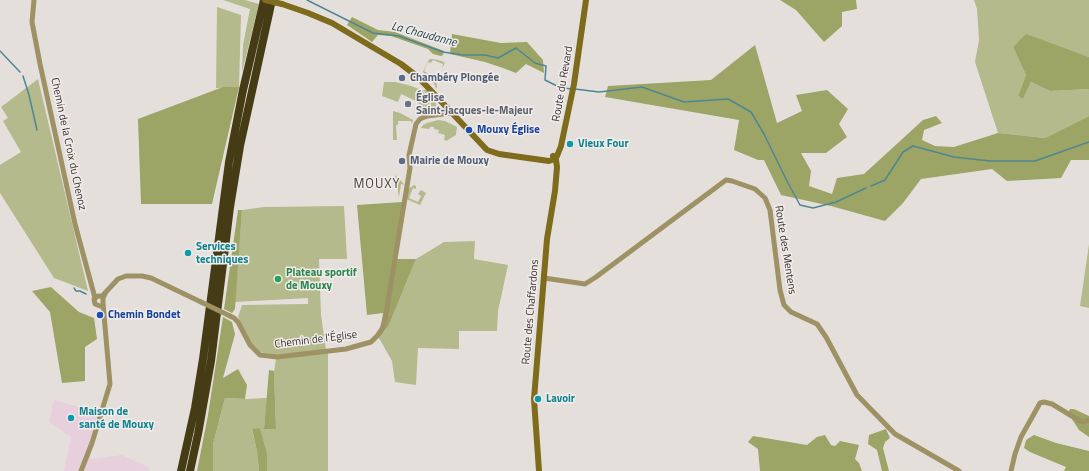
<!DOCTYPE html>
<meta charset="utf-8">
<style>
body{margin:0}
canvas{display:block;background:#e5dfdc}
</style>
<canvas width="1089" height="471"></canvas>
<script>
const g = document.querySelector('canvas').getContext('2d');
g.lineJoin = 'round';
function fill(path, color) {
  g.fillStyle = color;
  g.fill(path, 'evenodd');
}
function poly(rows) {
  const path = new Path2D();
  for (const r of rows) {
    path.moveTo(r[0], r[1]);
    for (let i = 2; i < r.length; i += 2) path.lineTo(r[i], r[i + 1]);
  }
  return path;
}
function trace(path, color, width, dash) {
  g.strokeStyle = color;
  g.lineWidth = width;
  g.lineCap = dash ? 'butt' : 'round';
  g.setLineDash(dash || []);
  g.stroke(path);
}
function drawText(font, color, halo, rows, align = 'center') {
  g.font = font + ' "Titillium Web",sans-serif';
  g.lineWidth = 3;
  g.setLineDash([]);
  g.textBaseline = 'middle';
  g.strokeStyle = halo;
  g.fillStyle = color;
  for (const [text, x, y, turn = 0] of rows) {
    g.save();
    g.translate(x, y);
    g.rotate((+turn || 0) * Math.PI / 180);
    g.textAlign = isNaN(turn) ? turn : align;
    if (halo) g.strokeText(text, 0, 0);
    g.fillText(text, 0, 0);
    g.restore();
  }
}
fill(poly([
 [54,400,97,412,90,459,122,455,148,467,150,471,64,471,71,437,49,422]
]), '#e7cfdb');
fill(poly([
 [223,0,245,0,259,4,242,72,243,45,250,9],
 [974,0,1089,0,1089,57,1026,35,1013,47,1026,75,1018,96,1023,99,1031,82,1050,91,1089,89,1089,116,1045,138,998,133,975,62,979,40,977,9],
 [217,7,241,15,239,87,216,88],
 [430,59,433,59,442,61,445,63,442,68,443,64,433,60,431,63,428,62,424,71,436,79,437,87,436,89,435,85,423,72,428,61],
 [38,79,88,291,54,278,0,193,0,165,21,152,3,121,8,118,1,107],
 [384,82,395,82,408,85,422,90,430,100,429,109,420,115,423,108,422,106,418,103,417,100,416,101,401,94,398,102,382,96],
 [423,90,428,90,434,97,438,111,431,110,431,99],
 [393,111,400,113,413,120,412,124,411,121,398,121,398,125,396,125,397,140,393,140],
 [438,120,445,121,457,127,456,135,446,141,444,139,445,135,438,133,439,130,434,129,434,127,430,127,429,129,421,128,423,125,427,123],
 [395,175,405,185,401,184,399,197],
 [414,185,416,186,416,189,413,188,409,198,418,202,421,196,418,194,420,191,421,190,426,193,420,205,406,199,408,189],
 [344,206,347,259,319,259,321,315,326,350,275,355,260,352,252,346,238,317,242,305,308,304,308,298,235,302,242,210,264,207],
 [475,241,474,259,508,265,498,311,497,331,459,331,459,349,418,348,416,385,395,382,392,361,379,338,389,325,416,259,444,242],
 [1089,244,1089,308,1080,306],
 [328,353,328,471,267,471,267,453,260,428,252,430,257,451,259,471,213,471,213,444,225,398,245,399,267,398,264,428,276,429,274,371,276,359]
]), '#b4ba8b');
fill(poly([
 [780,0,856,0,857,9,842,12,842,26,824,42,796,10],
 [352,17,378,30,395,32,444,51,443,55,441,56,433,54,428,49,391,36,378,35,372,42,347,25],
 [452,34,501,43,527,42,543,60,544,73,526,64,516,73,503,68,485,62,450,54],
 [1026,34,1089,57,1089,89,1050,91,1031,82,1023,99,1018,96,1026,75,1013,47],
 [755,45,777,123,802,111,796,95,827,90,848,109,839,124,847,137,826,153,801,153,811,171,809,186,832,194,837,178,864,174,923,120,936,116,942,123,924,130,922,140,935,146,954,147,998,133,1045,138,1089,116,1089,160,1071,160,1061,178,1007,181,992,169,921,179,903,203,885,221,831,206,781,195,764,160,758,160,734,150,739,120,605,97,608,86,711,80],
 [223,87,239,87,212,204,141,204,138,119],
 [402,202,406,203,397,259,416,259,389,325,379,338,383,313,367,315,357,205],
 [238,210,242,210,235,309,232,313,224,309],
 [51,287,79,312,94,318,97,339,85,347,85,381,62,383,50,312,32,291],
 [223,317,232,322,235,334,223,378,238,369,247,385,245,399,225,398,213,444,213,471,197,471,208,415],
 [269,370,274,371,276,429,264,429],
 [1070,409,1074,409,1089,416,1089,437,1079,430,1068,413],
 [260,428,267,453,267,471,259,471,257,451,252,429],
 [886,429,890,438,885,442,883,448,889,471,882,471,877,450,868,444,869,435],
 [825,435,831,445,835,446,840,441,859,445,855,459,859,463,862,471,760,471,758,449,748,442,753,436,807,445,817,437],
 [1034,435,1056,443,1089,451,1089,471,1064,471,1066,467,1030,452,1024,448,1026,440]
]), '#9ca466');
trace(poly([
 [307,0,373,33,399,36,443,52,463,55,485,55,498,58,516,48,535,63,546,66,545,80,559,87,571,89],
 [0,51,20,72],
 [23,76,29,95,37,130],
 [575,89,599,92,642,87,684,102,728,99,751,112,764,134,787,181,800,205,813,208,836,202,866,188],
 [871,186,885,180,903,152,913,146,954,157,990,161,1035,161,1089,142],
 [74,288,76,291,80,291,86,294]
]), '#4d8892', 1.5);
trace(poly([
 [34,0,32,22,40,64,75,224,95,298],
 [544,278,585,284,596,277,726,180,732,181,755,189,765,198,770,210,780,290,784,305,791,312,817,324,826,337,857,395,895,434,959,471],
 [104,294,118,279,126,276,142,276,151,278,201,302],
 [100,306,95,304,94,299,98,296,101,296,103,298],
 [230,316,234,318,238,322,250,345,260,355,277,357,346,349,371,342,377,336,382,329,385,320,407,186,410,168,409,155,416,124,420,119,427,116,452,113],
 [81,471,92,443,110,384,103,303,103,298,106,292],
 [1011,471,1015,454,1021,437,1040,403,1044,402,1052,404,1080,421,1083,422,1089,420]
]), '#9e9264', 5);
trace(poly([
 [282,4,308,13,332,23,401,64,418,77,487,150,499,154,549,161,555,159,557,156,561,146,574,84,586,0],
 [539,471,534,399,547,239,555,191,557,167,556,160,553,156]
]), '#7e6b1b', 6);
trace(poly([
 [181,471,195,408,203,359,229,162,243,90,264,0],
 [190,471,198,434,211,361,230,207,240,146,272,0]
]), '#453b14', 8);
trace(poly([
 [201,302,230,316]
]), '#9e9264', 5);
trace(poly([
 [265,0,282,4]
]), '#7e6b1b', 6);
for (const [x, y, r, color] of [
 [402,78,4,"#5c6f8a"],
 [408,104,4,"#6b7280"],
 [469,130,4,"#1a4fb4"],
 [570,144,4,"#0f9aa8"],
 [402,161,4,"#5c6f8a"],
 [188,253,4,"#0f9aa8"],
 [278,279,4,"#2e9e5b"],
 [100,315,4,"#1a4fb4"],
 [538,399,4,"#0f9aa8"],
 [71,418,4,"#0f9aa8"]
]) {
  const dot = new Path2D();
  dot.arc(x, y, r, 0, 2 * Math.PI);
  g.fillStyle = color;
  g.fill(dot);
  trace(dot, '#f2ecea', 1.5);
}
drawText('bold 11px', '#4e5e75', '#f2ecea', [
 ["Chambéry Plongée",410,78],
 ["Mairie de Mouxy",410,161]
], 'left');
drawText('11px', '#343231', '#f2ecea', [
 ["Route du Revard",563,84,-80],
 ["Chemin de la Croix du Chenoz",68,144,78],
 ["Route des Mentens",785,250,81],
 ["Route des Chaffardons",531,312,-85],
 ["Chemin de l'Église",316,340,-7]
]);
drawText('bold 11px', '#5b616d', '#f2ecea', [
 ["Église",416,98],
 ["Saint-Jacques-le-Majeur",416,111]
], 'left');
drawText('bold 11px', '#164399', '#f2ecea', [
 ["Mouxy Église",477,130],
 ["Chemin Bondet",108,315]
], 'left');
drawText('bold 11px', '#0d838f', '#f2ecea', [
 ["Vieux Four",578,144],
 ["Services",196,247],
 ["techniques",196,260],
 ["Lavoir",546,399],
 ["Maison de",79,412],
 ["santé de Mouxy",79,425]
], 'left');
drawText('bold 11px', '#27864d', '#f2ecea', [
 ["Plateau sportif",286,273],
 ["de Mouxy",286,286]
], 'left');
drawText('italic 12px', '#153d44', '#f2ecea', [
 ["La Chaudanne",424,35,15]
]);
g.letterSpacing = '1px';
drawText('13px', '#45403e', '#f2ecea', [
 ["MOUXY",377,185]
]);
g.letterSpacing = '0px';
</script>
